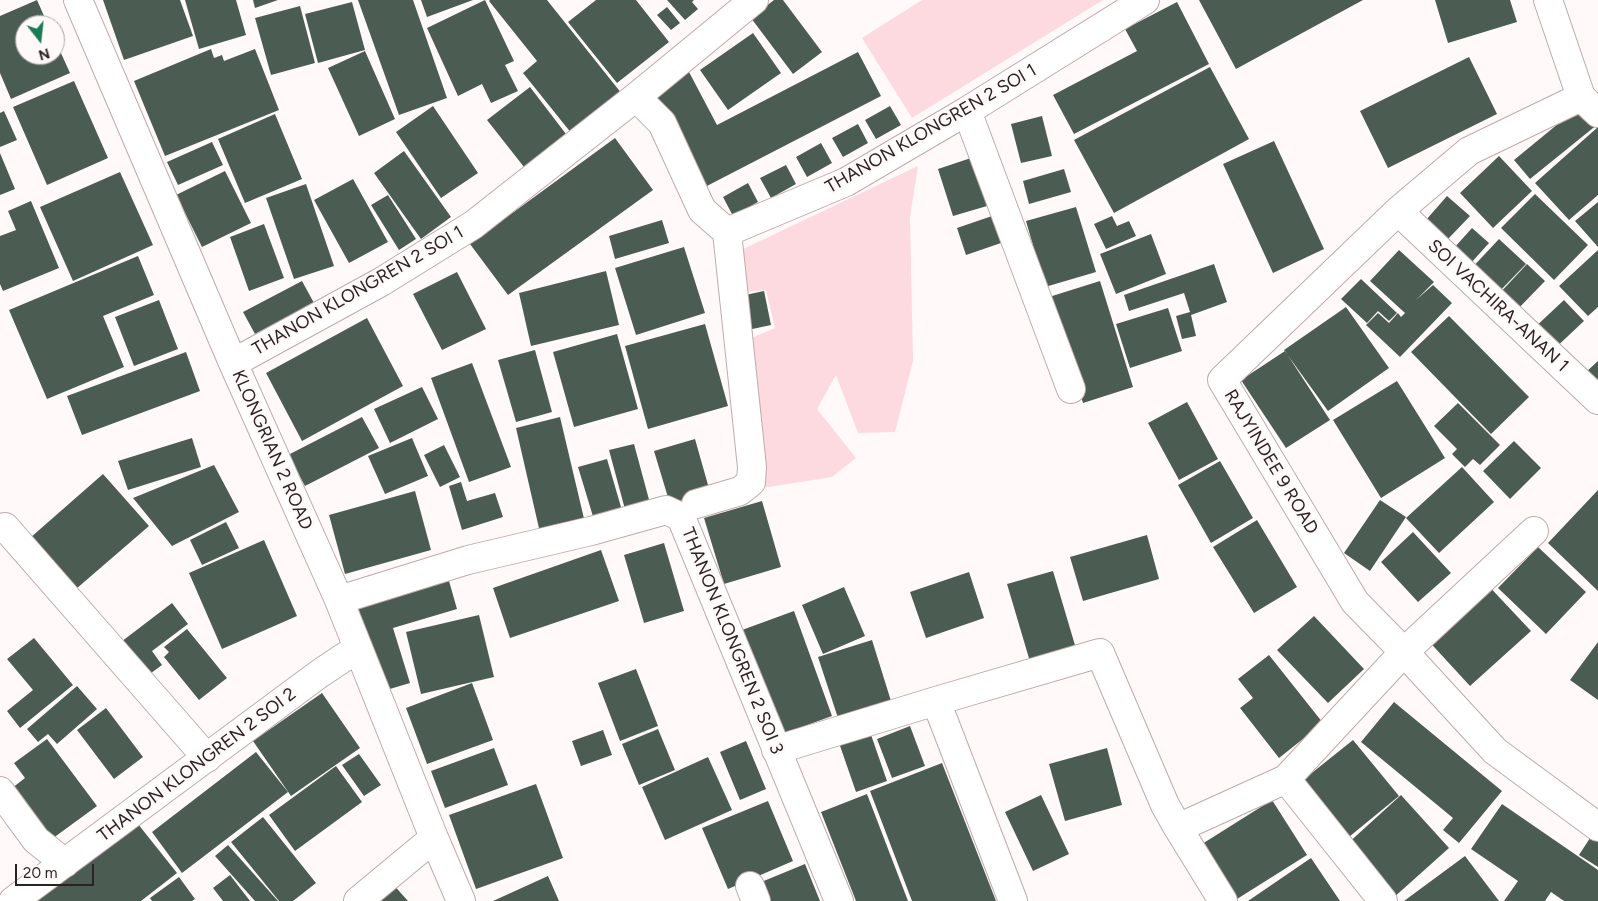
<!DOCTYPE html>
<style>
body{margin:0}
#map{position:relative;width:1598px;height:901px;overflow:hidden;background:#fff9fa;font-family:Figtree,sans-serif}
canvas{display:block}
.north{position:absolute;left:15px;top:15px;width:50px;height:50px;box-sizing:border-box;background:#fff9fa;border:1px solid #aaa3a4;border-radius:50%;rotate:164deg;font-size:14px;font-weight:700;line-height:20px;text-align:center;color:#2b2224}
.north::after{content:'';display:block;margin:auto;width:18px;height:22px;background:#197c54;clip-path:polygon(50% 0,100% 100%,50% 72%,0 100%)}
.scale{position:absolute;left:15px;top:864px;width:79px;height:22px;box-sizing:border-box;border:2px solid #2b2224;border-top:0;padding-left:6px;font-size:15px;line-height:18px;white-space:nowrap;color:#2b2224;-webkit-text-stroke:4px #fff9fa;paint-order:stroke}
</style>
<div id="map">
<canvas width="1598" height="901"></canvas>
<div class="north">N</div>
<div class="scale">20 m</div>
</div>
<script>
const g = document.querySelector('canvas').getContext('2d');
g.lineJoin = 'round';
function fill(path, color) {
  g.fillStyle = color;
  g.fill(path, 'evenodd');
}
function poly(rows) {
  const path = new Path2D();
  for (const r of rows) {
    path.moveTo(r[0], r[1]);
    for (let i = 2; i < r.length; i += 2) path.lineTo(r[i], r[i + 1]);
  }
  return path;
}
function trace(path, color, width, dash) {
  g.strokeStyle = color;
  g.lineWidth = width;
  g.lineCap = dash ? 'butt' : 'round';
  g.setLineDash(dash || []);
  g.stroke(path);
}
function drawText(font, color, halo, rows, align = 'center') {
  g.font = font + ' Figtree,sans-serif';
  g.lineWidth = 5;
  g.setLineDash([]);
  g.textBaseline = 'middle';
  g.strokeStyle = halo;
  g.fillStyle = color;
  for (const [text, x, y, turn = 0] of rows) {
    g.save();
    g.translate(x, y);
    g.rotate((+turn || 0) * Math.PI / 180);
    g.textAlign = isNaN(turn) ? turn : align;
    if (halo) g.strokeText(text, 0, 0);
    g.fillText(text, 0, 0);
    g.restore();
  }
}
fill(poly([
 [922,0,1103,0,912,118,862,38],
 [918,166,910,217,913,361,895,432,858,433,836,375,817,409,856,458,832,477,762,488,749,339,775,328,766,290,747,292,741,250]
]), '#fcdadf');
fill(poly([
 [37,0,48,25,25,25,25,55,55,55,55,40,70,73,11,99,0,73,0,16],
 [103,0,180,0,193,36,124,60],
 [185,0,236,0,246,35,199,49],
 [253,0,278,0,255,8],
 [358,0,413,0,447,98,399,115],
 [421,0,473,0,427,17],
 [485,0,514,61,505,65,518,91,491,103,482,84,458,96,427,28],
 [490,0,547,0,622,94,572,134,523,73,537,61,489,1],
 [596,0,636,0,669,42,617,83,568,22],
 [667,0,694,0,692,2,698,9,685,20],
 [774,0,783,0,822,52,793,74,751,18],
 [1199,0,1363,0,1236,69],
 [1435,0,1510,0,1517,22,1448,43],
 [352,2,365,50,318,63,305,14],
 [1177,2,1209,64,1074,134,1053,95,1137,51,1125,29],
 [300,6,315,63,271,75,255,18],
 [667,7,680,23,671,30,657,15],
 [753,33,781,73,728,110,700,70],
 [211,49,214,58,222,55,224,61,255,49,279,110,165,156,134,81],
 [365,51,395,119,359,136,328,68],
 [858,52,881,96,703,188,652,91,689,72,717,125],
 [1469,57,1497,114,1388,168,1360,111],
 [1210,67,1249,139,1114,213,1074,140],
 [74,81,108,158,47,185,13,107],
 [530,87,566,134,524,167,487,120],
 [1581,105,1598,124,1530,179,1514,160],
 [433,106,478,173,441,198,396,132],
 [890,106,901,125,876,139,865,120],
 [4,111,17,140,0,147,0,113],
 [275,114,302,179,245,203,218,139],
 [1042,116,1052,156,1021,163,1011,124],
 [858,124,868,143,843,157,832,138],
 [1598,127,1598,195,1569,220,1535,183],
 [615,138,653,190,508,295,470,244],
 [1274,141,1324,249,1273,273,1223,164],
 [212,142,223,165,178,185,167,162],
 [821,143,832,163,807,177,796,157],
 [404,151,451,217,421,239,374,173],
 [0,153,15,189,0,195],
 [1499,156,1532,191,1493,228,1460,193],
 [971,158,987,206,953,216,938,169],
 [786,165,796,184,771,198,760,178],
 [1064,169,1071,192,1029,204,1023,181],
 [225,171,251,223,202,247,176,195],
 [120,172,153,245,73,281,40,207],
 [353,179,388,242,349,263,314,200],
 [748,183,758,202,733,216,723,197],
 [306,184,334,266,294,279,266,198],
 [1535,194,1588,245,1554,280,1501,228],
 [388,195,416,239,399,250,371,205],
 [1447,196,1470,216,1448,239,1426,220],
 [31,201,59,268,3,291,0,284,0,236,16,230,8,211],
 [1598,202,1598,247,1575,221],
 [1076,207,1096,272,1045,287,1026,221],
 [992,216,1001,243,966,255,957,228],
 [1112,216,1117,226,1129,221,1136,236,1106,249,1094,224],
 [662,220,669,243,615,259,609,236],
 [264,224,284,278,249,291,230,237],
 [1472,228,1489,243,1471,263,1454,248],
 [1151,234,1166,274,1116,294,1100,254],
 [1499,239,1526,264,1495,296,1469,271],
 [684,247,705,313,636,335,615,268],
 [1399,250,1434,282,1416,300,1433,285,1452,303,1400,357,1366,325,1378,313,1389,323,1398,313,1401,317,1405,313,1370,281],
 [1598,250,1598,307,1588,316,1559,286],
 [138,256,154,295,103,316,124,367,47,399,9,310],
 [1214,264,1227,302,1191,315,1196,336,1182,339,1176,316,1190,312,1184,293,1129,311,1124,295],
 [1527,264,1545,281,1515,312,1497,296],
 [606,271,619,325,531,346,519,293],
 [457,272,486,329,442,350,413,294],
 [1361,279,1397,313,1389,321,1378,311,1367,323,1341,299],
 [302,281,314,303,255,334,243,312],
 [1100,281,1133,387,1083,403,1049,297],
 [764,291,771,325,743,331,736,297],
 [159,300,178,349,134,366,115,317],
 [1564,300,1584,321,1551,352,1532,330],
 [1346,307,1389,368,1328,411,1284,350],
 [1168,308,1182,351,1130,368,1116,324],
 [1449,316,1529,397,1491,434,1411,352],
 [367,318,403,386,302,441,266,373],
 [705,324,728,406,648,429,625,346],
 [617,334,638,409,574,427,553,352],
 [535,350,552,412,516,422,498,360],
 [1285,351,1330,420,1286,448,1241,380],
 [186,352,200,391,82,435,67,396],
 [1598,361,1598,387,1585,373],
 [472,363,511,467,469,482,431,378],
 [1397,381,1445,458,1381,498,1333,420],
 [422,387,438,419,390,443,374,409],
 [1187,402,1218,459,1179,480,1148,423],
 [1458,403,1500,445,1480,465,1473,459,1465,467,1452,454,1457,449,1434,426],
 [362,417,379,448,305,486,288,455],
 [560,417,586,527,541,537,516,428],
 [192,438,201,467,128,490,118,461],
 [412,438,428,476,385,494,368,456],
 [695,439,710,492,670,504,654,451],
 [1514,441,1541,468,1510,499,1483,471],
 [634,444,651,507,626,513,609,450],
 [444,445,460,477,440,487,424,455],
 [607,459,623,514,595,523,578,467],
 [1220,461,1253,518,1211,543,1178,485],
 [214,465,239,512,172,546,133,498],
 [1462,467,1494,502,1439,553,1406,518],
 [103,474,149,526,76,589,30,538],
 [461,482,467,501,495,493,503,517,462,530,449,486],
 [1598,490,1598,591,1548,543],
 [415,491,431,550,345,574,329,515],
 [1380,500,1406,517,1370,571,1344,553],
 [762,501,781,567,724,584,704,518],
 [1257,520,1297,587,1254,613,1213,547],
 [226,522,239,548,202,565,190,540],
 [1413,532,1451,573,1418,602,1381,562],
 [1147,535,1159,579,1083,601,1070,557],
 [264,540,297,616,222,649,189,573],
 [664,543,684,611,644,623,624,555],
 [1538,547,1586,592,1546,634,1498,588],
 [601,550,619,601,510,638,493,588],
 [1053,571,1077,652,1031,665,1007,584],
 [969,572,984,618,926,638,910,592],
 [449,581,457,609,393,628,410,683,383,691,358,609],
 [1484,581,1531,631,1470,686,1424,636],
 [844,587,865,636,823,654,802,605],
 [172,603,188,624,152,651,162,665,143,679,117,645],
 [794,611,832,716,780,735,742,630],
 [479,615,494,677,421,694,406,632],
 [1314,616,1364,669,1328,703,1277,650],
 [187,629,227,678,199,700,164,657,169,652,164,647],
 [34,638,73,685,20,728,7,711,33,690,7,659],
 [872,640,891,701,838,718,818,657],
 [1598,642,1598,700,1570,680],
 [1269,655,1323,723,1279,758,1240,708,1253,698,1238,679],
 [636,669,658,726,620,741,598,683],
 [472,683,493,740,427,764,406,708],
 [77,686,97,709,57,744,48,734,38,742,27,729],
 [322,693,360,748,291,796,253,741],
 [1394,702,1502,791,1459,843,1443,830,1453,818,1361,742],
 [106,708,143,757,114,779,77,730],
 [910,726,925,766,892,778,877,739],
 [658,729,675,770,639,785,622,744],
 [869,729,887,781,856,792,838,740],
 [603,730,612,755,581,766,572,741],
 [47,739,97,806,45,844,7,792,25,778,14,763],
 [1353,740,1399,796,1344,841,1298,784],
 [746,741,766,789,740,800,720,752],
 [494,748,508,785,445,808,431,771],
 [1107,748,1122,805,1065,821,1049,764],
 [256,752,288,792,182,873,152,832],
 [359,754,381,785,364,796,342,765],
 [708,757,732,810,665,840,642,787],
 [942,763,996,901,912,901,870,791],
 [336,766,362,802,295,851,269,815],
 [536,784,563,858,476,889,449,815],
 [867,794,908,901,856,901,821,812],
 [1041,795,1069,854,1033,871,1005,812],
 [1401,795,1449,848,1392,899,1345,846],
 [1272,800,1307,855,1237,899,1202,844],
 [768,801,793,861,728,889,702,828],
 [1502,804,1598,870,1598,901,1564,901,1551,892,1545,901,1504,901,1518,881,1471,849],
 [263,817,316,883,293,901,279,901,231,842],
 [134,819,177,873,141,901,28,901],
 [1592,835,1598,839,1598,867,1579,855],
 [228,845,278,901,255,901,215,856],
 [1465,856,1499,901,1404,901],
 [1311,858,1340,901,1248,901],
 [805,864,820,901,761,901,754,885],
 [230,875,250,901,223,901,213,888],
 [548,876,559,901,493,901],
 [179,877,195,899,192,901,152,901,150,898],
 [391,882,408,901,367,901]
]), '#4b5d53');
const minor = poly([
 [78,0,233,363,339,600,434,838,461,901],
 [1548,0,1581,97,1598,113],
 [636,97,662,123,702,210,727,232,846,182,967,111,1145,0],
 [1581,97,1469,151,1398,211,1222,380,1355,602,1404,652,1495,751,1598,827],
 [967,111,1071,389],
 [1398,211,1598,400],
 [233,363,381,282,473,225,636,97,754,0],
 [696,504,740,491,751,482,752,467,727,232],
 [5,527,207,758],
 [339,600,468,560,591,531,666,510,681,517,839,901],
 [936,701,1013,901],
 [776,750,936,701,1100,653,1165,805,1178,828,1286,779],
 [0,791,36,840,65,863],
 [1178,828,1223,901],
 [750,886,756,901],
 [13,901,319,674,358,648],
 [358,901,434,838],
 [1383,901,1286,779,1404,652,1534,531]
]);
trace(minor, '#c0a9ac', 30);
trace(minor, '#fff', 28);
drawText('18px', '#2b2224', '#fff9fa', [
 ["THANON KLONGREN 2 SOI 1",931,129,-30],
 ["THANON KLONGREN 2 SOI 1",358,291,-30],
 ["SOI VACHIRA-ANAN 1",1498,306,43],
 ["KLONGRIAN 2 ROAD",272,450,66],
 ["RAJYINDEE 9 ROAD",1271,462,59],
 ["THANON KLONGREN 2 SOI 3",732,641,68],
 ["THANON KLONGREN 2 SOI 2",197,765,-37]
]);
</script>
